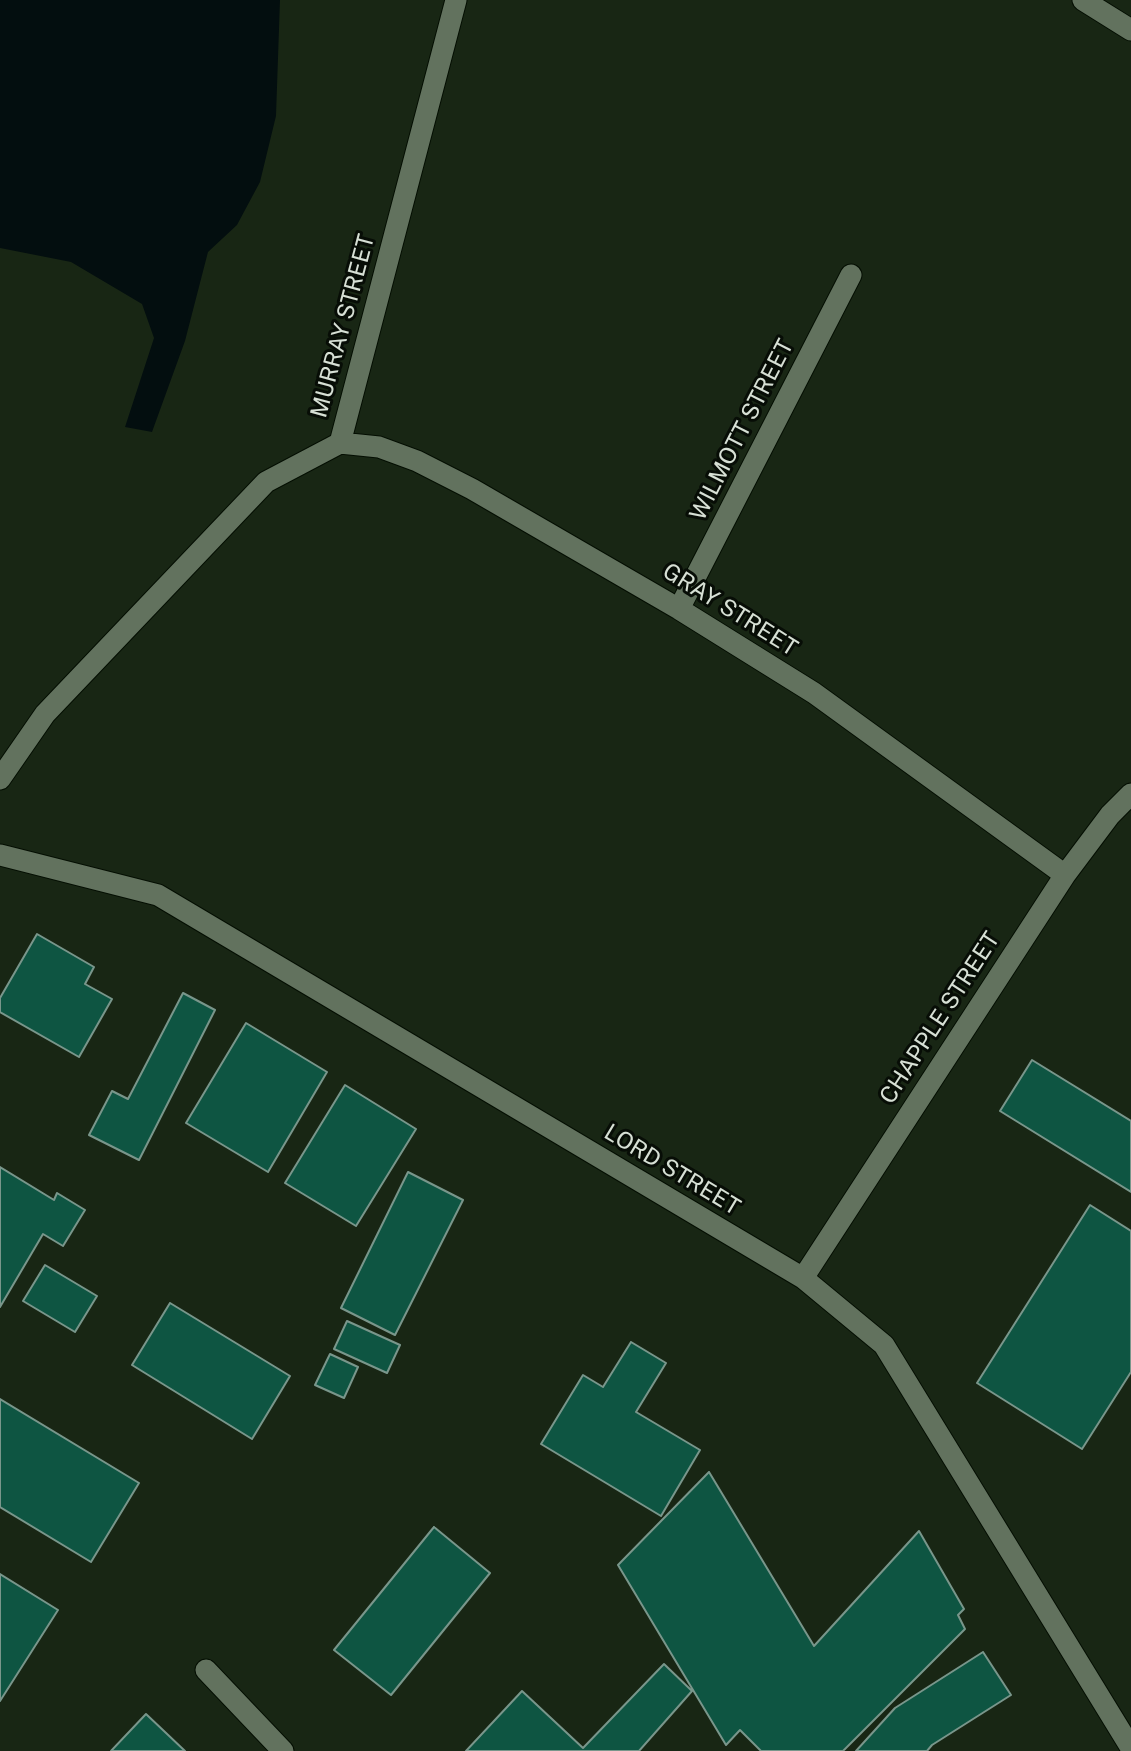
<!DOCTYPE html>
<style>
body{margin:0}
canvas{display:block;background:#182614}
</style>
<canvas width="1131" height="1751"></canvas>
<script>
const g = document.querySelector('canvas').getContext('2d');
g.lineJoin = 'round';
function fill(path, color) {
  g.fillStyle = color;
  g.fill(path, 'evenodd');
}
function poly(rows) {
  const path = new Path2D();
  for (const r of rows) {
    path.moveTo(r[0], r[1]);
    for (let i = 2; i < r.length; i += 2) path.lineTo(r[i], r[i + 1]);
  }
  return path;
}
function trace(path, color, width, dash) {
  g.strokeStyle = color;
  g.lineWidth = width;
  g.lineCap = dash ? 'butt' : 'round';
  g.setLineDash(dash || []);
  g.stroke(path);
}
function drawText(font, color, halo, rows, align = 'center') {
  g.font = font + ' "Public Sans",sans-serif';
  g.lineWidth = 6;
  g.setLineDash([]);
  g.textBaseline = 'middle';
  g.strokeStyle = halo;
  g.fillStyle = color;
  for (const [text, x, y, turn = 0] of rows) {
    g.save();
    g.translate(x, y);
    g.rotate((+turn || 0) * Math.PI / 180);
    g.textAlign = isNaN(turn) ? turn : align;
    if (halo) g.strokeText(text, 0, 0);
    g.fillText(text, 0, 0);
    g.restore();
  }
}
fill(poly([
 [0,0,280,0,276,116,260,182,237,225,208,252,185,341,152,432,125,427,154,338,142,304,71,262,0,248]
]), '#030e0f');
const building = poly([
 [37,934,94,967,85,984,112,999,79,1057,0,1012,0,998,37,934],
 [183,993,215,1010,139,1160,89,1135,112,1091,128,1099,183,993],
 [246,1023,327,1072,268,1172,186,1123,246,1023],
 [1032,1060,1131,1121,1131,1192,1000,1111,1032,1060],
 [345,1085,416,1129,356,1226,285,1183,345,1085],
 [0,1167,54,1200,57,1193,85,1210,63,1246,43,1234,0,1307,0,1167],
 [408,1172,463,1200,395,1335,341,1308,408,1172],
 [1090,1205,1131,1231,1131,1372,1082,1449,977,1383,1090,1205],
 [45,1265,97,1296,75,1332,23,1301,45,1265],
 [170,1303,290,1376,252,1439,132,1365,170,1303],
 [347,1321,400,1345,387,1373,334,1349,347,1321],
 [631,1342,666,1363,636,1412,700,1450,661,1516,541,1444,583,1375,603,1387,631,1342],
 [330,1354,358,1367,344,1398,315,1385,330,1354],
 [0,1399,139,1483,91,1562,0,1507,0,1399],
 [709,1472,814,1646,919,1531,964,1609,958,1615,965,1629,843,1751,761,1751,740,1730,726,1745,618,1565,709,1472],
 [434,1527,490,1573,391,1695,334,1650,434,1527],
 [0,1574,58,1610,0,1701,0,1574],
 [983,1652,1011,1695,932,1745,927,1751,856,1751,895,1708,983,1652],
 [664,1664,692,1691,639,1751,466,1751,522,1691,583,1748,664,1664],
 [146,1714,185,1751,111,1751,146,1714]
]);
fill(building, '#0e5542');
trace(building, '#79968b', 2);
const minor = poly([
 [1083,0,1131,30],
 [340,443,379,447,417,461,472,489,679,609,814,693,1065,875],
 [679,609,851,275],
 [0,779,45,714,266,482,340,443,456,0],
 [0,855,158,895,803,1278,884,1345,1131,1748],
 [803,1278,1065,875,1110,815,1131,794],
 [206,1670,283,1751]
]);
trace(minor, '#040e02', 23);
trace(minor, '#62725e', 21);
drawText('23px', '#d7e0d5', '#070d06', [
 ["MURRAY STREET",343,326,-75],
 ["WILMOTT STREET",742,430,-63],
 ["GRAY STREET",730,610,32],
 ["CHAPPLE STREET",940,1018,-57],
 ["LORD STREET",672,1170,31]
]);
</script>
